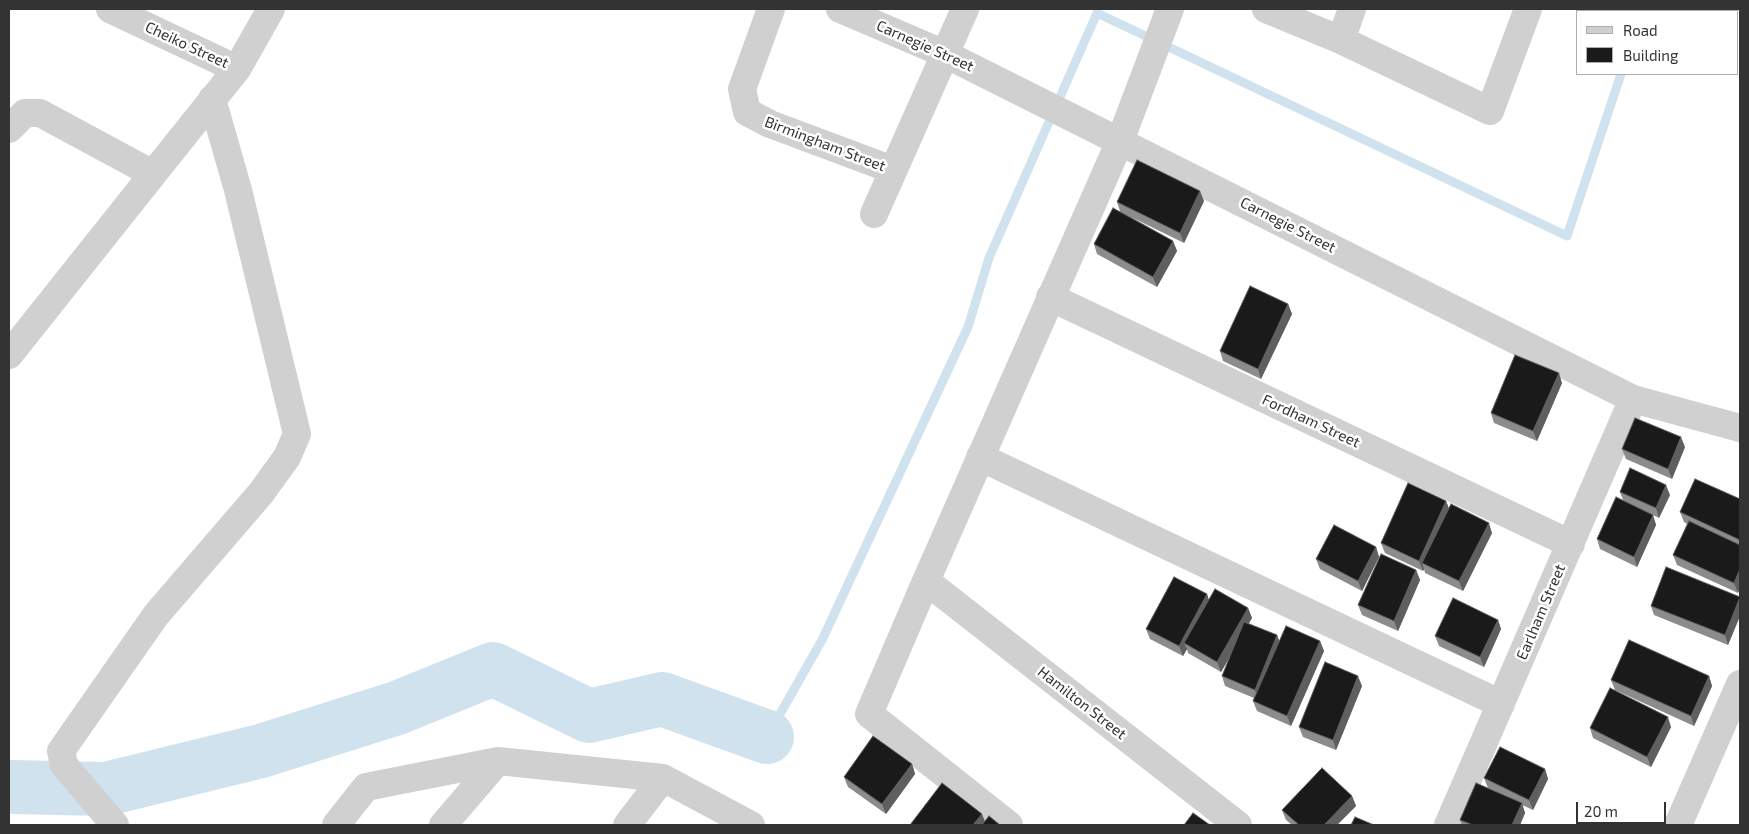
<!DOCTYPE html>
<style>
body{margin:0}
#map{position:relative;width:1749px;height:834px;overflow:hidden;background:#fff;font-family:"Exo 2",sans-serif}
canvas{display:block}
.frame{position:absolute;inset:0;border:10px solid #333;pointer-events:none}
.legend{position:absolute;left:1576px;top:10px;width:162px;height:65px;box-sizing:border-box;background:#fff;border:1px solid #adadad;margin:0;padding:6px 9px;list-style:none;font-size:15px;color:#333}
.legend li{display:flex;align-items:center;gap:10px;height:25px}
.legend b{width:25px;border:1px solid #adadad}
.scale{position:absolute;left:1576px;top:802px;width:90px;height:22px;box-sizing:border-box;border:2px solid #333;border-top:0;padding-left:6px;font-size:15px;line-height:18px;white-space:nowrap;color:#333;-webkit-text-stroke:4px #fff;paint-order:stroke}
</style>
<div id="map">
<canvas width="1749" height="834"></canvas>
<div class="frame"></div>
<ul class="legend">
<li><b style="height:6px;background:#d0d0d0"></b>Road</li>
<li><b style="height:14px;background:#1a1a1a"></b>Building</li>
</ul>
<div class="scale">20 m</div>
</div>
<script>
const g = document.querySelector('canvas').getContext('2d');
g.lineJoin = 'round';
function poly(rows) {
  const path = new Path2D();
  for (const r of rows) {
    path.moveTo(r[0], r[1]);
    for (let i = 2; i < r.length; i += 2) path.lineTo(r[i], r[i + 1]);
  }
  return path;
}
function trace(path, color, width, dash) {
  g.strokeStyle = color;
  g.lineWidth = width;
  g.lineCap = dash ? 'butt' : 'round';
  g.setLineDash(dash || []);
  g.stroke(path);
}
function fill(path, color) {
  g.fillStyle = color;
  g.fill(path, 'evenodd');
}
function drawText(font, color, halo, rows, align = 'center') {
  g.font = font + ' "Exo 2",sans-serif';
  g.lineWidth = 5;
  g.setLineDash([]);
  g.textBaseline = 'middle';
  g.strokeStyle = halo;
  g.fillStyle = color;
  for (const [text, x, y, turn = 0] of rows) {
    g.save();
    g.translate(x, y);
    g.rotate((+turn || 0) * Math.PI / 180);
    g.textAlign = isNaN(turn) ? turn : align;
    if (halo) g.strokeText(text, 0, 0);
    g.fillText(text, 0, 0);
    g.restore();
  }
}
trace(poly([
 [1643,11,1643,9],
 [767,737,822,640,968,327,989,258,1097,13,1567,236,1621,74]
]), '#cfe2ee', 9);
trace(poly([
 [9,787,106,789,261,751,397,708,493,669,589,716,662,699,767,737]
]), '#cfe2ee', 54);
trace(poly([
 [110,9,237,69],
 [771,9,742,89,747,112,770,124,893,170],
 [840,9,945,54,1633,399,1740,428],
 [1266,9,1341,40,1490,111,1528,9],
 [1341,40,1352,9],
 [9,129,25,113,40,113,153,174,9,355],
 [153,174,237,69,271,9],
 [874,214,965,9],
 [1050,297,1571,544],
 [980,457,1501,704],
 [926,581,1238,825],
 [115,825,64,765,61,751,156,615,261,493,287,457,297,434,238,190,212,99],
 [336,825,366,787,498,761,663,778,751,825],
 [443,825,498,761],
 [627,825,663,778],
 [1009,825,869,714,926,581,1120,141,1170,9],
 [1448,825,1633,399],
 [1678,825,1740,684]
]), '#d0d0d0', 28);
fill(poly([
 [1204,201,1184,243,1131,217,1173,241,1177,251,1157,287,1097,254,1094,244,1120,211,1117,202],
 [1288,304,1292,314,1261,379,1223,361,1220,351],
 [1562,383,1537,441,1494,423,1491,413],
 [1685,447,1672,479,1626,459,1622,449],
 [1620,492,1670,495,1659,518,1653,515,1656,525,1637,567,1600,549,1597,539,1623,500],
 [1740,499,1740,587,1738,593,1677,565,1673,555,1687,524,1684,522,1680,512],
 [1446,501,1449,509,1492,533,1463,591,1425,573,1424,569,1423,571,1385,553,1381,543],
 [1376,547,1379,557,1362,591,1320,569,1316,559],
 [1416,570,1420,580,1398,631,1362,615,1358,605],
 [1207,594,1209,600,1248,608,1252,618,1248,623,1277,635,1279,642,1320,641,1324,651,1291,726,1257,711,1253,701,1254,698,1225,686,1222,676,1230,657,1221,672,1188,653,1187,649,1183,656,1150,639,1146,629],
 [1740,597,1740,616,1728,645,1654,615,1651,606],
 [1498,620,1501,629,1484,667,1439,646,1435,636],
 [1709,676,1712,686,1694,726,1615,690,1671,727,1651,767,1593,738,1590,728,1615,690,1611,680],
 [1362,686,1336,750,1303,737,1299,727],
 [912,764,915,774,886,814,848,787,844,777],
 [1545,769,1548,779,1533,810,1522,805,1525,813,1520,825,1462,825,1460,820,1499,793,1488,788,1484,778],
 [1352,796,1356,806,1337,825,1292,825,1286,820,1282,810]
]), '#8c8c8c');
fill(poly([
 [1200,191,1204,201,1184,243,1180,233],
 [1173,241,1177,251,1157,287,1153,277],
 [1288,304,1292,314,1261,379,1258,369],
 [1559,373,1562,383,1537,441,1533,431],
 [1681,437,1685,447,1672,479,1668,469],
 [1666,485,1670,495,1659,518,1656,508],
 [1446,501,1450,511,1422,563,1424,569,1423,571,1419,561],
 [1653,515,1656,525,1637,567,1634,557],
 [1489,523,1492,533,1463,591,1459,581],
 [1376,547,1379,557,1362,591,1358,581],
 [1740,569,1740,587,1738,593,1734,583],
 [1416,570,1420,580,1398,631,1394,621],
 [1207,594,1210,604,1184,643,1187,649,1183,656,1179,646],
 [1740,597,1740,616,1728,645,1725,635],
 [1248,608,1252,618,1221,672,1217,662],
 [1498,620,1501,629,1484,667,1480,657],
 [1277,635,1281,645,1258,700,1255,690],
 [1320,641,1324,651,1291,726,1287,716],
 [1358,676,1362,686,1336,750,1333,740],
 [1709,676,1712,686,1694,726,1691,716],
 [1668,717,1671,727,1651,767,1647,757],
 [912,764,915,774,886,814,882,804],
 [1545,769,1548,779,1533,810,1529,800],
 [1352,796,1356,806,1337,825,1324,825],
 [1522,803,1525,813,1520,825,1512,825],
 [982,814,986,824,984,825,973,825]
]), '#5f5f5f');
const building = poly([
 [1137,160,1200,191,1180,233,1117,202,1137,160],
 [1113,208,1173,241,1153,277,1094,244,1113,208],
 [1250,286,1288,304,1258,369,1220,351,1250,286],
 [1515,355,1559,373,1533,431,1491,413,1515,355],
 [1635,418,1681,437,1668,469,1622,449,1635,418],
 [1630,468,1666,485,1656,508,1620,492,1630,468],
 [1695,479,1740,499,1740,540,1680,512,1695,479],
 [1408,483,1446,501,1419,561,1381,543,1408,483],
 [1616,497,1653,515,1634,557,1597,539,1616,497],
 [1451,504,1489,523,1459,581,1422,563,1451,504],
 [1689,521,1740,545,1740,569,1734,583,1673,555,1689,521],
 [1334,525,1376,547,1358,581,1316,559,1334,525],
 [1381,554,1416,570,1394,621,1358,605,1381,554],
 [1666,567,1740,597,1725,635,1651,606,1666,567],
 [1174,577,1207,594,1179,646,1146,629,1174,577],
 [1215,589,1248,608,1217,662,1184,643,1215,589],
 [1453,598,1498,620,1480,657,1435,636,1453,598],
 [1244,622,1277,635,1255,690,1222,676,1244,622],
 [1286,626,1320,641,1287,716,1253,701,1286,626],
 [1629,640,1709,676,1691,716,1611,680,1629,640],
 [1325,662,1358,676,1333,740,1299,727,1325,662],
 [1610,688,1668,717,1647,757,1590,728,1610,688],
 [873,736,912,764,882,804,844,777,873,736],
 [1500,747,1545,769,1529,800,1484,778,1500,747],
 [1322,768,1352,796,1324,825,1299,825,1282,810,1322,768],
 [942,783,982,814,973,825,910,825,942,783],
 [1476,783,1522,803,1512,825,1473,825,1460,820,1476,783],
 [1193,813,1210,825,1184,825,1193,813],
 [989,816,1000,825,982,825,989,816],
 [1355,817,1374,825,1351,825,1355,817]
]);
fill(building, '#1a1a1a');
trace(building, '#5f5f5f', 1);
drawText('15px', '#333', '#fff', [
 ["Cheiko Street",187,45,25],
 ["Carnegie Street",925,46,24],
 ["Birmingham Street",825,144,21],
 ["Carnegie Street",1288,225,27],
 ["Fordham Street",1311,421,25],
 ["Earlham Street",1541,612,-67],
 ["Hamilton Street",1082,703,38]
]);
</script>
